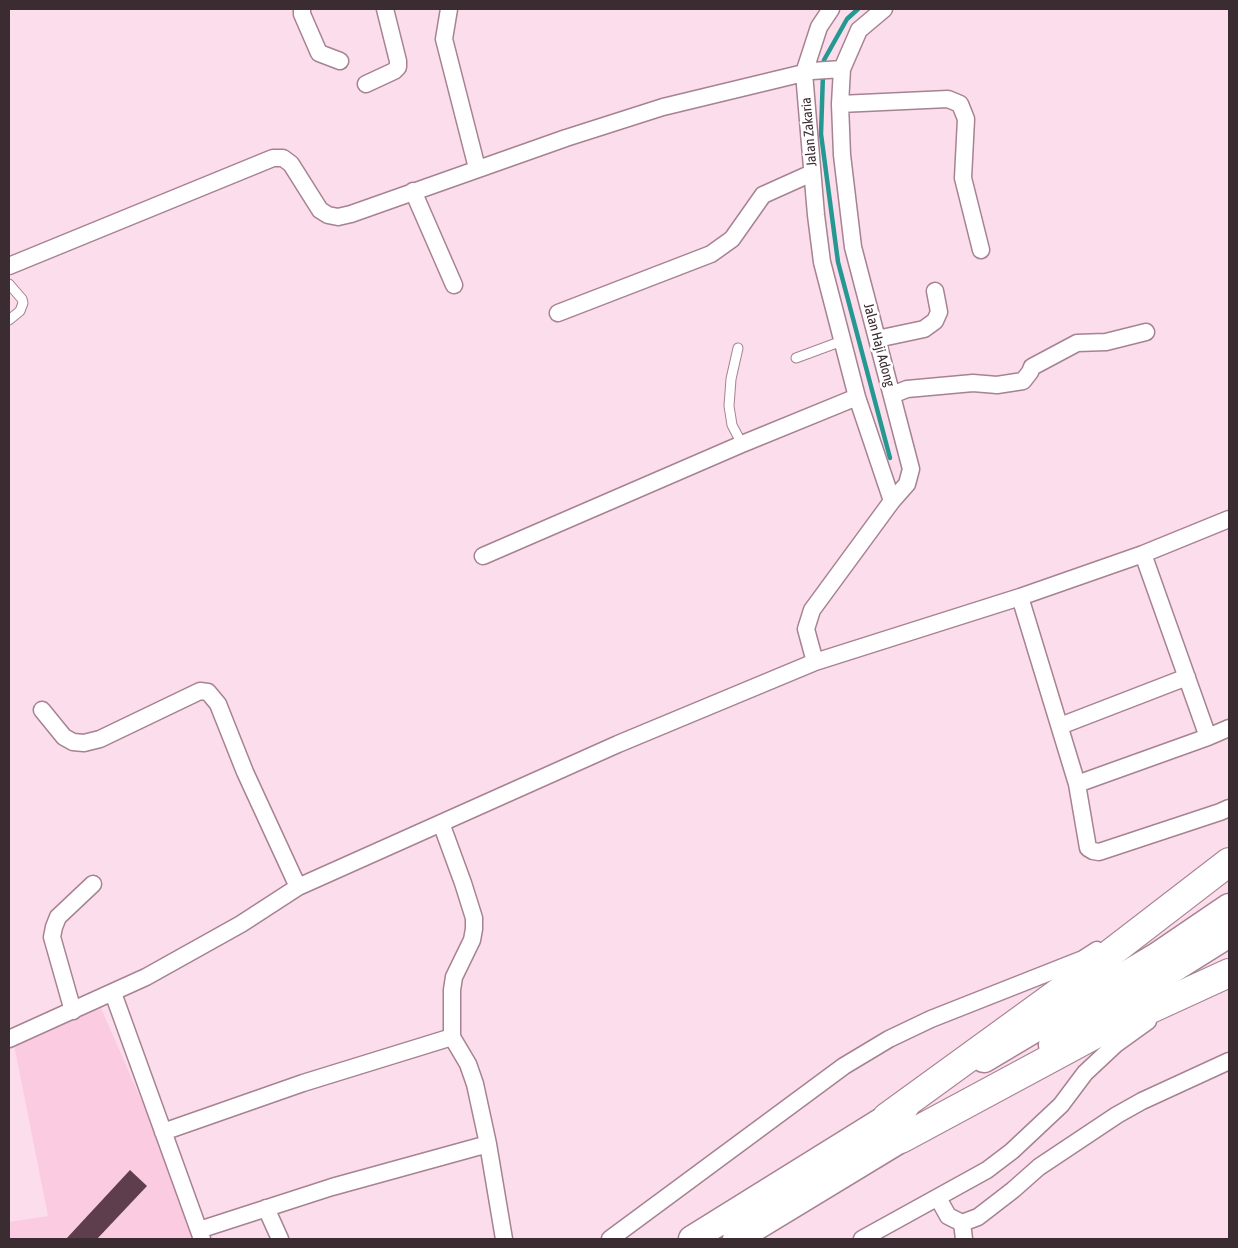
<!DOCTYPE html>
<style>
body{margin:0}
#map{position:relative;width:1238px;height:1248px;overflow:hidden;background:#fcddeb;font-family:"Asap Condensed",sans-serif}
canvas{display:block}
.frame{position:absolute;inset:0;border:10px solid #3b2c32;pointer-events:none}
</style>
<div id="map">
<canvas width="1238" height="1248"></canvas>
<div class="frame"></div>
</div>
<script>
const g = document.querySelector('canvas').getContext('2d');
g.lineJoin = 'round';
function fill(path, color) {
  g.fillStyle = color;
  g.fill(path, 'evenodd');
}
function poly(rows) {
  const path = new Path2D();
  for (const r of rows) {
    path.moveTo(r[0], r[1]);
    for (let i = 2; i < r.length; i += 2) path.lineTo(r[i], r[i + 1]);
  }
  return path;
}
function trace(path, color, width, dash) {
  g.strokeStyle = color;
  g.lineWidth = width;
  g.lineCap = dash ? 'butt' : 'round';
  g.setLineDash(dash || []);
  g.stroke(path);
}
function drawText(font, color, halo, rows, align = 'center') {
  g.font = font + ' "Asap Condensed",sans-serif';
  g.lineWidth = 5;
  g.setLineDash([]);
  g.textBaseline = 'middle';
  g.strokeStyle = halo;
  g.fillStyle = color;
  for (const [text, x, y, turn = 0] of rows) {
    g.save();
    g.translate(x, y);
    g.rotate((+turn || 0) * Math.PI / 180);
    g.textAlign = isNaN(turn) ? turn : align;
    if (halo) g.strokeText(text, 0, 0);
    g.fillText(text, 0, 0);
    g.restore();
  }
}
fill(poly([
 [101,1008,182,1193,197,1239,9,1239,9,1222,48,1216,14,1045]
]), '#fbcce1');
trace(poly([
 [823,66,824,60,847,19,858,9],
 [823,74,821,134,838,262,890,458]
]), '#259892', 4.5);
fill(poly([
 [130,1170,147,1186,97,1239,66,1239]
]), '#5e3e4d');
const lane = poly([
 [9,284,22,299,23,303,20,311,9,320],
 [738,348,731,379,729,406,732,425,742,444],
 [796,358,842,341]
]);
const street = poly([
 [302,9,302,14,319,53,340,61],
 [449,9,444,39,477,168],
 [831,9,819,27,804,73,816,215,822,262,857,397,892,501],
 [366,84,394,71,398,67,398,61,385,9],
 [840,104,948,99,960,104,966,119,963,178,981,250],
 [413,191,454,285],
 [9,266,273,158,283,158,291,164,320,210,328,215,338,217,351,214,566,138,663,107,812,71,842,69],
 [558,313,711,254,732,239,763,195,812,173],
 [877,339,924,329,935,321,939,312,935,291],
 [892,395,907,389,973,383,997,385,1023,381,1030,372,1032,367,1077,343,1106,342,1146,332],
 [1143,554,1208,737],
 [483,556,742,444,857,397],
 [1020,597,1077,784,1088,848,1093,851,1099,852,1220,812,1229,808],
 [815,662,806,629,812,610,892,501,907,484,911,469,853,247,842,155,840,104,842,69,859,30,884,9],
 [42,710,64,737,73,742,84,743,100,739,200,691,208,692,218,704,245,772,298,887],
 [1060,726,1187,677],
 [1077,784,1208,737,1229,728],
 [441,823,463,883,474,918,474,929,472,940,454,977,452,990,452,1037,468,1064,475,1084,488,1144,504,1239],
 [113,993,202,1239],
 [73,1011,52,937,54,927,58,917,93,884],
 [9,1039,146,977,241,924,298,887,618,744,815,662,1020,597,1143,554,1229,519],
 [163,1132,303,1083,452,1037],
 [938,1198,948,1216,962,1223,978,1217,1013,1190,1039,1167,1117,1115,1142,1101,1229,1061],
 [266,1208,280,1239],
 [962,1223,964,1239],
 [199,1230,332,1187,488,1144],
 [610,1239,844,1066,889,1039,931,1019,1083,959,1097,950],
 [862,1239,987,1170,1012,1151,1061,1105,1085,1073,1116,1044,1148,1021]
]);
const primary = poly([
 [1052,1045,1229,934],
 [984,1059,1157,956,1229,907],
 [692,1239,906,1106],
 [736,1239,919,1128]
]);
const highway = poly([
 [887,1117,1077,979,1229,862],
 [901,1139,1096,1034,1229,973]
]);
trace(lane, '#a68292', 11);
trace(street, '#a68292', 19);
trace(primary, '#a68292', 29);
trace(highway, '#a68292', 30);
trace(lane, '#fff', 9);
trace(street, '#fff', 16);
trace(primary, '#fff', 26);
trace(highway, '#fff', 28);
drawText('14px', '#3b2c32', '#fff', [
 ["Jalan Zakaria",809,132,-95],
 ["Jalan Haji Adong",879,345,75]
]);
</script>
